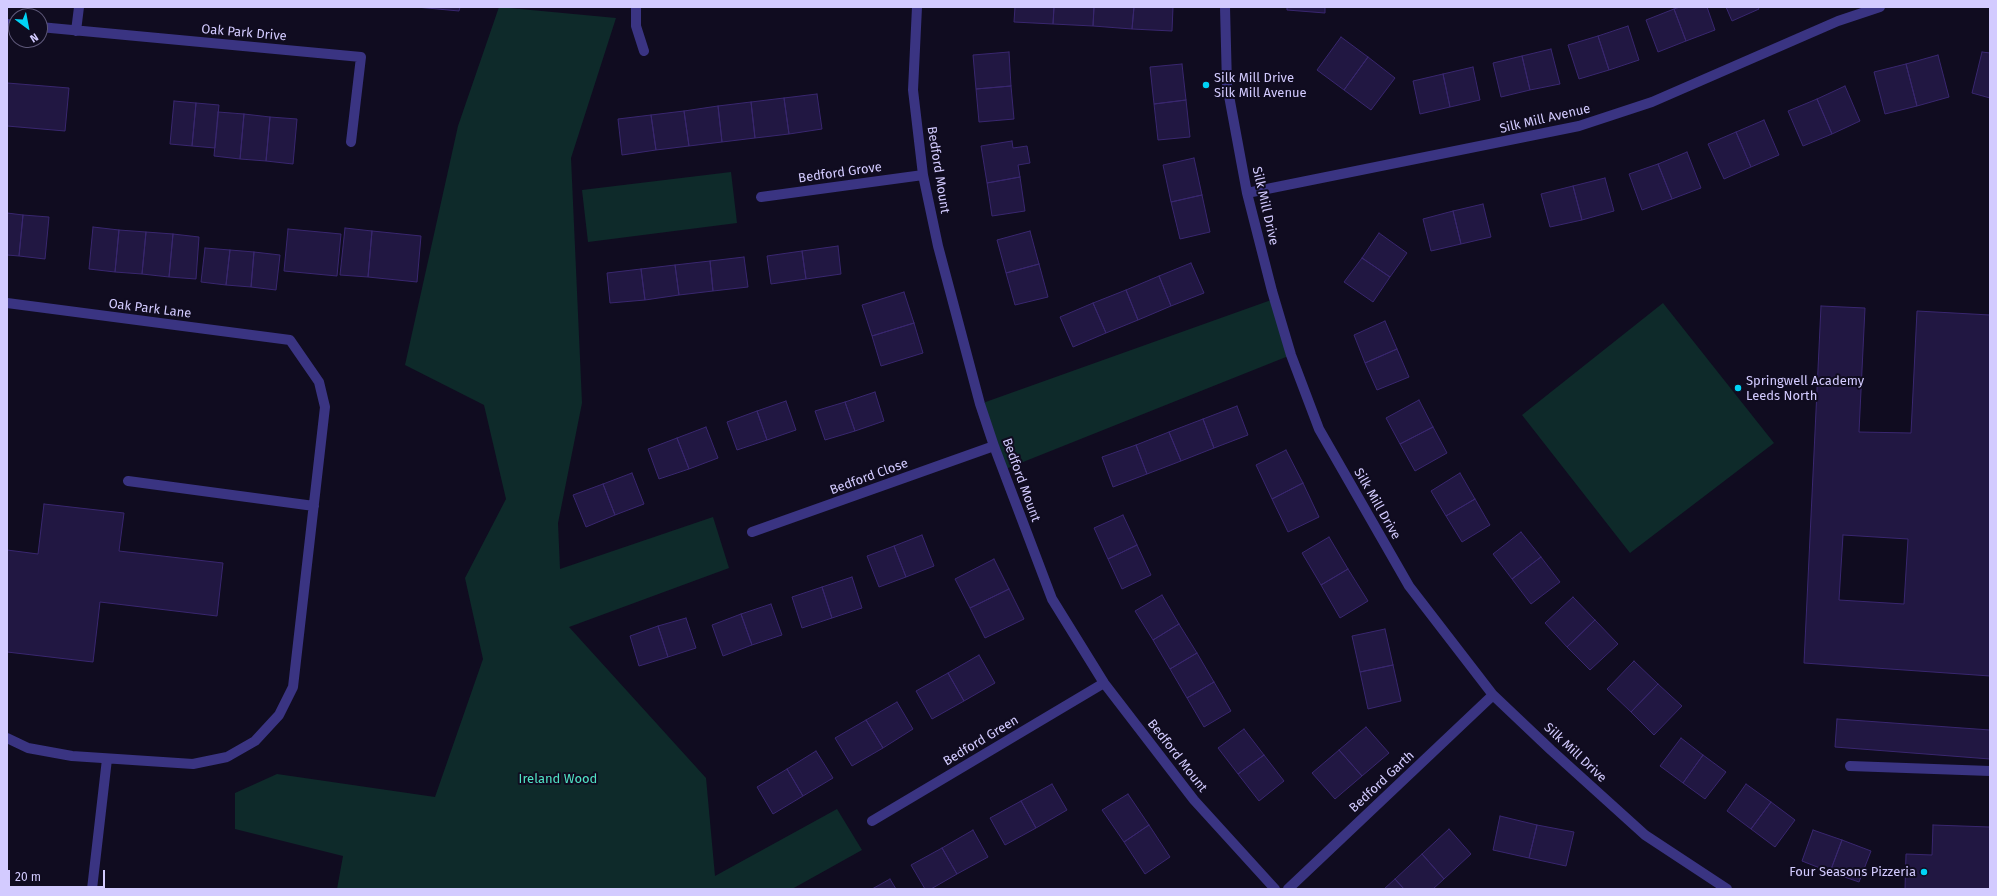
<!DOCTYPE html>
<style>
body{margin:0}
#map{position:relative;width:1997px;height:896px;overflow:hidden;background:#100c20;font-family:"Fira Sans",sans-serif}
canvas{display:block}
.frame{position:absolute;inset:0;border:8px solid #d3cbff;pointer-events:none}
.north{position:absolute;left:8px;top:8px;width:40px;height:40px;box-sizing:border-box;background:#100c20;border:1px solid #5e5879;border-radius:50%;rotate:148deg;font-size:11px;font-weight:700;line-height:16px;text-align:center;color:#d3cbff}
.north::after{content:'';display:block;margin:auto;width:14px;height:18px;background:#00d3f6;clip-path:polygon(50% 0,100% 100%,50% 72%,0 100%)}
.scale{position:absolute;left:8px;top:870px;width:97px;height:18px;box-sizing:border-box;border:2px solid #d3cbff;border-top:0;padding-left:5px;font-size:12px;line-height:14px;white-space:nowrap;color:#d3cbff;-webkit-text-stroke:3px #100c20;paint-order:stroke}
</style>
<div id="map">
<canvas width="1997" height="896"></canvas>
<div class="frame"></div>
<div class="north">N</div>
<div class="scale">20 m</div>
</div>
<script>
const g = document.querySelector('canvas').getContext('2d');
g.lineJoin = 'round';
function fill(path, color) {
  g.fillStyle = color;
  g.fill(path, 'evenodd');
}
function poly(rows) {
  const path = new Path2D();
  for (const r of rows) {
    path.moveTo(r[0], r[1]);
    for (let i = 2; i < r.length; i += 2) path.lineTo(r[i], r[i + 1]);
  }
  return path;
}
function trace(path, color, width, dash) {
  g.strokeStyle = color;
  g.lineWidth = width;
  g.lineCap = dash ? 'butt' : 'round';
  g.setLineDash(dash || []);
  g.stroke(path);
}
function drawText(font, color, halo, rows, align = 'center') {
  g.font = font + ' "Fira Sans",sans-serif';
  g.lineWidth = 4;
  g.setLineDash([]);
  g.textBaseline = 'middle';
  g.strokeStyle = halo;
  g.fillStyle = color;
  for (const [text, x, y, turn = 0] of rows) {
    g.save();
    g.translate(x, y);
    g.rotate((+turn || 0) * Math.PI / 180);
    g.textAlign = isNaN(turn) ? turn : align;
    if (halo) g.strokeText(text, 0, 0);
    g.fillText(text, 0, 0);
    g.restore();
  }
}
fill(poly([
 [499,7,616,18,571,158,582,403,558,523,560,569,713,517,729,568,569,627,706,778,715,876,837,809,862,850,792,889,337,889,343,856,235,829,235,793,277,774,435,797,483,659,465,578,506,499,484,405,405,365,458,126],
 [731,172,737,223,588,242,582,190],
 [1274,299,1291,355,1003,470,980,404],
 [1663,303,1774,443,1630,553,1522,415]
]), '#0e2a2a');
const building = poly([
 [416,7,460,7,459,11,416,7],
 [1015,7,1054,7,1053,24,1014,22,1015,7],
 [1054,7,1094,7,1093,26,1053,24,1054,7],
 [1094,7,1134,7,1132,29,1093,26,1094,7],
 [1134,7,1173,7,1172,31,1132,29,1134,7],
 [1287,7,1325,7,1325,13,1287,10,1287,7],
 [1680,7,1707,7,1715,30,1686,41,1674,9,1680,7],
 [1726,7,1758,7,1759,9,1732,21,1726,7],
 [1674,9,1686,41,1658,52,1646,20,1674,9],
 [1628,26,1639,60,1609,70,1598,36,1628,26],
 [1598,36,1609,70,1579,79,1568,45,1598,36],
 [1341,37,1368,57,1344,90,1317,70,1341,37],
 [1551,49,1560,84,1530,90,1522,56,1551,49],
 [1009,52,1011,86,976,89,973,55,1009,52],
 [1982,52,1990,53,1990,98,1972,93,1982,52],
 [1938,55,1949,97,1917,106,1906,64,1938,55],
 [1522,56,1530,90,1501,97,1493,63,1522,56],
 [1368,57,1395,78,1371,110,1344,90,1368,57],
 [1182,64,1186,100,1154,104,1150,67,1182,64],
 [1906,64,1917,106,1885,114,1874,72,1906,64],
 [1473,67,1480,100,1450,107,1443,74,1473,67],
 [1443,74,1450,107,1420,114,1413,81,1443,74],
 [7,83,69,88,65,131,7,126,7,83],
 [1011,86,1014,119,979,122,976,89,1011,86],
 [1845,86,1860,121,1832,134,1817,99,1845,86],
 [817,94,822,129,789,134,784,98,817,94],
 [784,98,789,134,755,138,751,102,784,98],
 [1817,99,1832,134,1803,146,1788,111,1817,99],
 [1186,100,1190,137,1158,140,1154,104,1186,100],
 [174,101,196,103,192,146,170,144,174,101],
 [751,102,755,138,722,142,718,106,751,102],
 [196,103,219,105,215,148,192,146,196,103],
 [718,106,722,142,689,146,684,111,718,106],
 [684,111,689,146,656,150,651,115,684,111],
 [218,112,244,114,240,159,214,156,218,112],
 [244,114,270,117,266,161,240,159,244,114],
 [651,115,656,150,622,155,618,119,651,115],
 [270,117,297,119,293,164,266,161,270,117],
 [1764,120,1779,155,1751,167,1736,132,1764,120],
 [1736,132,1751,167,1724,179,1708,144,1736,132],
 [1012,141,1013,148,1027,146,1030,163,1018,165,1020,177,987,183,981,146,1012,141],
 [1687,152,1701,188,1672,199,1658,164,1687,152],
 [1194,158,1202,195,1171,202,1163,165,1194,158],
 [1658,164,1672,199,1642,210,1629,174,1658,164],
 [1020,177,1025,211,992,216,987,183,1020,177],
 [1605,178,1614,211,1582,220,1573,186,1605,178],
 [1573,186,1582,220,1550,227,1541,194,1573,186],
 [1202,195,1210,232,1180,239,1171,202,1202,195],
 [1483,204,1491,237,1461,244,1453,211,1483,204],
 [1453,211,1461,244,1431,251,1423,219,1453,211],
 [7,213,23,215,19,256,7,255,7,213],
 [23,215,49,217,45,259,19,256,23,215],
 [93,227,119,230,115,272,89,269,93,227],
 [345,228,372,231,368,277,340,275,345,228],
 [288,229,341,234,337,276,284,271,288,229],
 [119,230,146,232,142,274,115,272,119,230],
 [372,231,421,236,417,282,368,277,372,231],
 [1030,231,1039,264,1006,273,997,240,1030,231],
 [146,232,173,234,169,277,142,274,146,232],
 [1379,233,1407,253,1390,277,1362,258,1379,233],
 [173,234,199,237,196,279,169,277,173,234],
 [838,246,841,274,806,279,802,251,838,246],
 [205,248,230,250,226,285,201,282,205,248],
 [230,250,254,252,251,287,226,285,230,250],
 [802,251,806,279,771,284,767,256,802,251],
 [254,252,280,255,276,290,251,287,254,252],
 [744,257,748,287,713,291,710,261,744,257],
 [1362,258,1390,277,1373,302,1344,282,1362,258],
 [710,261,713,291,679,295,675,265,710,261],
 [1191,263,1204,293,1171,306,1159,276,1191,263],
 [1039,264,1048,297,1015,305,1006,273,1039,264],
 [675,265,679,295,645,300,641,269,675,265],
 [641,269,645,300,610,303,607,273,641,269],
 [1159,276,1171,306,1138,320,1126,290,1159,276],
 [1126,290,1138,320,1106,333,1093,303,1126,290],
 [904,292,914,323,872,336,862,305,904,292],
 [1093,303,1106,333,1073,347,1060,317,1093,303],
 [1821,306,1865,308,1859,432,1911,433,1917,311,1990,315,1990,676,1804,663,1821,306],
 [1843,535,1908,539,1904,604,1839,600,1843,535],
 [1385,321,1397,349,1365,363,1354,335,1385,321],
 [914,323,923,353,881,366,872,336,914,323],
 [1397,349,1409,377,1377,390,1365,363,1397,349],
 [875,392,884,421,855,431,845,402,875,392],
 [1419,400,1433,427,1400,444,1386,418,1419,400],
 [786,401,796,430,767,440,757,411,786,401],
 [845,402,855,431,825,440,815,411,845,402],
 [1237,406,1248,435,1214,448,1203,419,1237,406],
 [757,411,767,440,737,450,727,422,757,411],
 [1203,419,1214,448,1181,461,1169,432,1203,419],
 [706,427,718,458,689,469,677,438,706,427],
 [1433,427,1447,453,1415,471,1400,444,1433,427],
 [1169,432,1181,461,1147,474,1136,445,1169,432],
 [677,438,689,469,659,479,648,449,677,438],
 [1136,445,1147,474,1113,487,1102,457,1136,445],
 [1286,450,1303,483,1272,499,1256,465,1286,450],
 [632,473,644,504,615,515,603,484,632,473],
 [1460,473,1475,499,1446,516,1431,491,1460,473],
 [1303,483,1319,517,1288,532,1272,499,1303,483],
 [603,484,615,515,586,527,573,495,603,484],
 [1475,499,1490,525,1462,542,1446,516,1475,499],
 [44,504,124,513,119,551,223,563,217,616,100,602,93,662,7,652,7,550,38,554,44,504],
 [1123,515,1137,545,1108,559,1094,528,1123,515],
 [1521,532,1541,557,1512,579,1493,554,1521,532],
 [922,535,934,566,906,577,894,546,922,535],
 [1329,537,1348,569,1321,585,1302,553,1329,537],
 [1137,545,1151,575,1122,589,1108,559,1137,545],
 [894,546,906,577,879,587,867,556,894,546],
 [1541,557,1560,582,1531,604,1512,579,1541,557],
 [994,559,1009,589,970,608,955,579,994,559],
 [1348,569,1368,601,1340,618,1321,585,1348,569],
 [852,577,862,608,832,618,822,587,852,577],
 [822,587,832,618,802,628,792,597,822,587],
 [1009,589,1024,619,985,638,970,608,1009,589],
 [1162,595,1179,624,1153,640,1135,611,1162,595],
 [1573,597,1595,620,1567,647,1545,623,1573,597],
 [771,604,782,635,752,645,741,614,771,604],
 [741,614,752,645,723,656,712,625,741,614],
 [686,618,696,648,668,657,658,626,686,618],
 [1595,620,1618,644,1590,670,1567,647,1595,620],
 [1179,624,1197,653,1170,669,1153,640,1179,624],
 [658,626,668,657,639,666,630,636,658,626],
 [1385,629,1393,665,1360,672,1352,636,1385,629],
 [1197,653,1214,682,1187,698,1170,669,1197,653],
 [979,655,995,683,964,701,948,673,979,655],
 [1634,661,1658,684,1631,712,1607,689,1634,661],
 [1393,665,1401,701,1368,709,1360,672,1393,665],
 [948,673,964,701,932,719,916,691,948,673],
 [1214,682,1231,711,1204,727,1187,698,1214,682],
 [1658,684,1682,706,1654,735,1631,712,1658,684],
 [897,702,913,729,883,748,866,720,897,702],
 [1837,719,1990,730,1990,759,1835,747,1837,719],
 [866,720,883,748,852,766,835,738,866,720],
 [1366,727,1389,753,1362,776,1339,750,1366,727],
 [1244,729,1264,755,1238,774,1218,748,1244,729],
 [1681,738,1703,755,1683,783,1660,766,1681,738],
 [1339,750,1362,776,1335,799,1312,773,1339,750],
 [816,751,833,778,803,796,787,769,816,751],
 [1264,755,1284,781,1259,801,1238,774,1264,755],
 [1703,755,1726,772,1705,799,1683,783,1703,755],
 [787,769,803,796,773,814,757,787,787,769],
 [1052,784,1067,810,1036,828,1021,801,1052,784],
 [1746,784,1771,802,1751,829,1727,811,1746,784],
 [1128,794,1149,825,1124,842,1102,810,1128,794],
 [1021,801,1036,828,1005,845,990,818,1021,801],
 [1771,802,1795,820,1775,847,1751,829,1771,802],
 [1500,816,1537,825,1529,858,1493,850,1500,816],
 [1149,825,1170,857,1145,874,1124,842,1149,825],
 [1537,825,1574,832,1566,866,1529,858,1537,825],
 [1933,825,1990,827,1990,889,1905,889,1906,854,1932,855,1933,825],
 [1449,829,1471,854,1444,879,1422,854,1449,829],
 [973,830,988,857,957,874,942,848,973,830],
 [1813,830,1842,840,1830,872,1802,861,1813,830],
 [1842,840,1871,851,1859,882,1830,872,1842,840],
 [942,848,957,874,931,889,925,889,911,865,942,848],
 [1422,854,1444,879,1433,889,1404,889,1395,879,1422,854],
 [890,879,896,889,872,889,890,879],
 [1395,879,1404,889,1384,889,1395,879]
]);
fill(building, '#211742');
trace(building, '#39276f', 1);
trace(poly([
 [636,7,636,26,644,51],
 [917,7,913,90,923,175,938,246,980,404,994,446,1052,599,1104,683,1194,800,1275,889],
 [1225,7,1227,85,1247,193,1272,291,1291,355,1319,429,1409,586,1493,695,1551,750,1645,835,1727,889],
 [7,24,16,25],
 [40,27,361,57,351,142],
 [76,31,79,7],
 [1247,193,1579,126,1652,102,1838,21,1880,7],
 [761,197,923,175],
 [7,303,290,340,319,382,325,407,293,687,279,715,255,741,227,757,193,764,72,756,28,748,7,738],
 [128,481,314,506],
 [752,532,994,446],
 [1850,766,1990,771],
 [872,821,1104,683],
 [92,889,107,759],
 [1288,889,1493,695]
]), '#3a3482', 10);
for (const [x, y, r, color] of [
 [1206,85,4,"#00d3f6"],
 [1738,388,4,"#00d3f6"],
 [1924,872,4,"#00d3f6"]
]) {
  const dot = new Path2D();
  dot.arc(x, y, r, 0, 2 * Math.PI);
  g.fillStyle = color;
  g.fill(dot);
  trace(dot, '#100c20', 1.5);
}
drawText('13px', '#d3cbff', '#100c20', [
 ["Oak Park Drive",244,33,5],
 ["Silk Mill Avenue",1545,119,-13],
 ["Bedford Mount",938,170,81],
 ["Bedford Grove",840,173,-8],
 ["Silk Mill Drive",1265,206,77],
 ["Oak Park Lane",150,309,7],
 ["Bedford Close",869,477,-20],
 ["Bedford Mount",1021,480,70],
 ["Silk Mill Drive",1377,504,60],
 ["Bedford Green",981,741,-31],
 ["Silk Mill Drive",1575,753,43],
 ["Bedford Mount",1177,756,52],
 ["Bedford Garth",1382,782,-43]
]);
drawText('13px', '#d3cbff', '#100c20', [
 ["Silk Mill Drive",1214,78],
 ["Silk Mill Avenue",1214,93],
 ["Springwell Academy",1746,381],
 ["Leeds North",1746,396],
 ["Four Seasons Pizzeria",1916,872,"right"]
], 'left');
drawText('13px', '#51e4c6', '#100c20', [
 ["Ireland Wood",558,779]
]);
</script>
